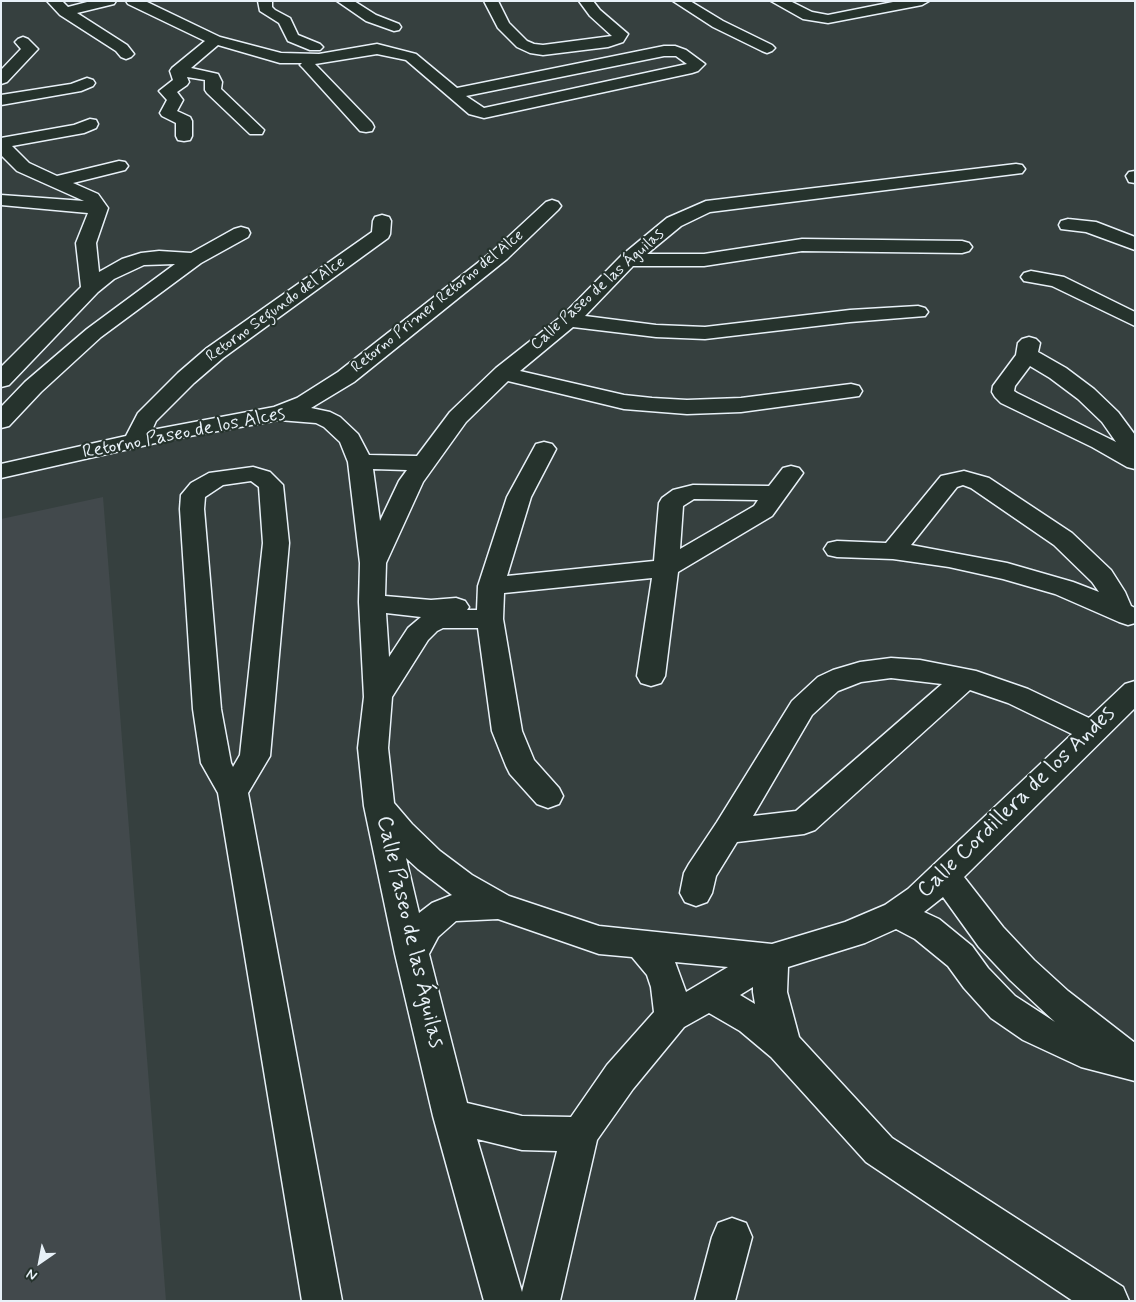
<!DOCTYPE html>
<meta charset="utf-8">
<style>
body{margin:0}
#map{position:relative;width:1136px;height:1302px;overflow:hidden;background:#36403f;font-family:Mynerve,sans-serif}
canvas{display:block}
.frame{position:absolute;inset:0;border:2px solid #e8f1f8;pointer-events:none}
.north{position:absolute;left:15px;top:1237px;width:50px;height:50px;-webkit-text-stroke:4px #26332d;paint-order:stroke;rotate:213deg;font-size:14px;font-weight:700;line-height:20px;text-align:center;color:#e8f1f8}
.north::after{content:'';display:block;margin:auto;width:18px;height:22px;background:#e8f1f8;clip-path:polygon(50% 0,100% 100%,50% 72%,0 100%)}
</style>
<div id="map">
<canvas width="1136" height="1302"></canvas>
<div class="frame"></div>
<div class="north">N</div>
</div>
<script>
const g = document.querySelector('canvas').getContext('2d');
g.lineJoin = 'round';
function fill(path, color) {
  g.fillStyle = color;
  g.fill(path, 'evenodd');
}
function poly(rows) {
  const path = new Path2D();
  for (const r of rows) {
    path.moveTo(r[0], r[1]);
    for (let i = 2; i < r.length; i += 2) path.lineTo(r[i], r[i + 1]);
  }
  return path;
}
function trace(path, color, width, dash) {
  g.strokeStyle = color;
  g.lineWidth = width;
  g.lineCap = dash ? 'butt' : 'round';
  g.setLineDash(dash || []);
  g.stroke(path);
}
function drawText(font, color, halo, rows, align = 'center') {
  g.font = font + ' Mynerve,sans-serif';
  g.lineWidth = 4.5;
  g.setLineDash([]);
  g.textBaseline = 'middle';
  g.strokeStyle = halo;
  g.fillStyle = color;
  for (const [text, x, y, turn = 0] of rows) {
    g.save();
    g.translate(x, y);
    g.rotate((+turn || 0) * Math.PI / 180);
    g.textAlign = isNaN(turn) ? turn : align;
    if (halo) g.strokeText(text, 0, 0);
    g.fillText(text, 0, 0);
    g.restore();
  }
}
fill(poly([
 [103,497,166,1301,1,1301,1,519]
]), '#42494c');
const minor = poly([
 [47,1,62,1,68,7,91,1,116,1,114,4,77,13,127,45,134,54,131,57,126,59,121,57,116,51,60,15,47,1],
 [126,1,145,1,220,37,281,53,319,54,377,44,416,54,457,88,664,46,675,46,686,50,705,64,698,71,692,73,484,118,469,114,406,60,377,54,315,64,372,123,374,127,372,131,366,132,360,131,303,68,300,65,302,63,280,63,218,45,191,68,218,74,222,82,221,89,264,130,262,134,250,134,207,93,205,90,205,80,187,77,189,82,187,85,177,92,183,100,177,111,190,117,192,121,192,136,190,140,184,141,178,140,176,136,176,123,162,116,160,113,167,100,159,91,173,80,170,71,172,68,205,41,128,4,126,1],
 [664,56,676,56,687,64,484,108,466,96,664,56],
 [258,1,272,1,272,7,275,10,290,18,298,35,320,44,323,47,320,50,310,50,288,41,279,23,260,11,258,1],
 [337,1,354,1,376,15,399,24,401,27,399,30,394,31,366,21,337,1],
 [484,1,498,1,509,23,527,41,534,44,543,45,612,36,590,16,579,1,593,1,600,10,628,34,623,42,608,47,543,55,530,53,517,47,498,28,484,1],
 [673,1,690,1,723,21,772,45,775,48,772,51,767,53,762,51,713,27,673,1],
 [771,1,790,1,812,12,828,15,898,1,929,1,922,5,828,23,803,19,771,1],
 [23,37,28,39,38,49,7,82,1,84,1,70,21,49,15,42,18,39,23,37],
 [87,78,93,80,95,83,93,86,81,91,1,105,1,95,71,84,87,78],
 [90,119,96,120,98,124,96,128,84,133,12,146,29,163,57,176,119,161,125,162,128,166,125,170,73,183,98,194,108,208,96,243,99,272,122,259,141,253,159,251,191,253,234,229,241,227,248,229,250,233,248,237,201,263,101,337,41,392,9,426,1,428,1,407,25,382,87,329,175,264,144,265,114,279,98,292,9,385,1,387,1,367,81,287,76,243,88,213,1,205,1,195,84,201,17,171,1,155,1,138,74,125,90,119],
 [1016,164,1022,165,1025,169,1022,173,710,212,681,226,647,254,704,254,802,239,962,241,969,243,972,247,969,251,962,253,802,251,704,266,633,266,585,316,656,325,705,327,850,310,918,306,925,308,928,312,925,316,850,322,705,339,656,337,573,327,520,371,624,395,652,398,687,400,741,398,851,384,859,386,862,391,859,396,741,412,687,414,624,409,508,381,466,422,423,482,386,563,385,596,431,600,456,598,465,601,469,607,467,610,477,610,478,586,507,497,536,444,544,442,552,444,556,449,531,497,507,576,654,561,659,503,662,498,673,490,693,485,769,486,783,468,791,466,799,468,803,473,772,516,678,572,665,676,661,683,651,686,641,683,637,676,652,578,504,593,503,619,522,731,534,760,559,788,563,796,559,804,548,808,537,804,510,774,506,766,492,731,478,628,443,628,437,631,428,640,392,697,388,748,394,803,412,824,440,851,472,875,509,896,599,926,772,944,845,922,885,905,908,889,1072,734,1008,703,970,690,815,830,804,834,737,842,716,876,712,893,707,902,696,906,685,902,680,893,684,873,689,864,717,822,792,701,818,677,833,670,860,662,891,658,920,660,976,671,1028,689,1089,718,1125,684,1135,681,1135,708,964,877,1003,927,1034,960,1068,991,1135,1043,1135,1081,1081,1067,1023,1040,991,1018,964,988,948,966,915,939,896,929,865,943,788,967,787,992,799,1037,892,1138,1123,1287,1129,1301,1073,1301,866,1162,771,1057,740,1031,709,1013,684,1027,633,1089,597,1140,560,1301,484,1301,433,1116,395,954,364,806,358,748,364,697,359,602,360,563,348,462,340,442,324,427,316,423,279,420,173,439,1,478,1,464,126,436,138,413,178,373,207,348,372,232,373,221,375,217,382,215,389,217,391,221,390,234,388,238,223,358,194,383,156,421,152,430,274,407,297,398,338,372,493,251,546,202,552,200,558,202,561,206,558,210,507,259,354,382,311,408,330,412,340,417,358,434,369,455,417,456,450,412,496,368,562,316,621,256,667,218,706,201,1016,164],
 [373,469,407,470,399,481,380,521,373,469],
 [694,499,758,500,754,506,680,549,683,506,694,499],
 [386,613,421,617,408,628,389,657,386,613],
 [891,678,942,684,796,811,753,816,812,715,838,691,861,682,891,678],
 [406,858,418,869,452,895,432,903,419,913,406,858],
 [943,897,979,947,1010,980,1055,1022,1015,996,988,968,972,946,939,919,924,912,943,897],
 [498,919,599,954,632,957,647,975,651,987,654,1012,607,1065,571,1117,522,1116,467,1103,429,954,438,937,456,921,498,919],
 [675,962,728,967,686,992,675,962],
 [753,987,753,992,755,1004,740,995,753,987],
 [477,1139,522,1150,557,1151,522,1292,477,1139],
 [1135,171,1135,183,1129,182,1126,176,1129,172,1135,171],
 [1068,219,1096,222,1135,237,1135,250,1086,232,1061,229,1059,225,1061,221,1068,219],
 [1031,271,1064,277,1135,312,1135,326,1052,286,1024,281,1021,277,1024,273,1031,271],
 [1029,337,1036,339,1040,343,1038,352,1066,368,1094,389,1118,412,1135,435,1135,469,1127,467,1092,447,1001,403,995,397,992,392,993,386,1016,355,1018,343,1022,339,1029,337],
 [1030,366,1050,378,1078,399,1102,422,1116,442,1017,393,1014,391,1015,386,1030,366],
 [253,467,270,472,283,485,289,543,270,756,248,793,342,1301,302,1301,218,793,201,763,193,709,180,509,181,495,191,483,209,473,253,467],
 [251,481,259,487,263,543,240,755,233,767,231,763,221,709,204,509,205,497,223,485,251,481],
 [964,471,989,478,1072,533,1111,570,1125,592,1131,606,1135,608,1135,623,1128,625,1119,622,1055,594,1003,579,949,567,893,559,837,557,828,555,824,549,828,543,837,541,886,543,941,476,964,471],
 [963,485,971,488,1054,545,1092,582,1099,592,1073,582,1007,563,911,545,957,487,963,485],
 [732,1218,746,1223,752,1237,735,1301,695,1301,712,1237,718,1223,732,1218]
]);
trace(minor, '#e8f1f8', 3);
fill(minor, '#26332d');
drawText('16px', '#e8f1f8', '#26332d', [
 ["Calle Paseo de las Águilas",598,290,-42],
 ["Retorno Primer Retorno del Alce",438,302,-39],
 ["Retorno Segundo del Alce",276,310,-36]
]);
drawText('19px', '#e8f1f8', '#26332d', [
 ["Retorno Paseo de los Alces",184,434,-11]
]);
drawText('22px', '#e8f1f8', '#26332d', [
 ["Calle Cordillera de los Andes",1017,803,-44],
 ["Calle Paseo de las Águilas",409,932,77]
]);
</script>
